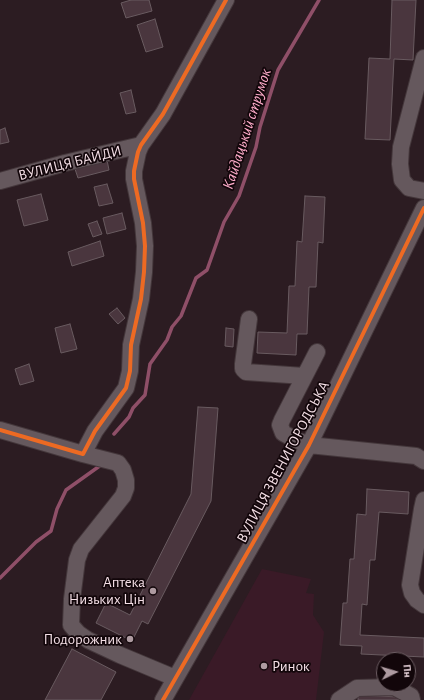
<!DOCTYPE html>
<meta charset="utf-8">
<style>
body{margin:0}
#map{position:relative;width:424px;height:700px;overflow:hidden;background:#2c1c22;font-family:"Alegreya Sans",sans-serif}
canvas{display:block}
.north{position:absolute;left:376px;top:652px;width:40px;height:40px;box-sizing:border-box;background:#12060a;border:1px solid #6c5d62;border-radius:50%;rotate:85deg;font-size:11px;font-weight:700;line-height:16px;text-align:center;color:#f4dfe6}
.north::after{content:'';display:block;margin:auto;width:14px;height:18px;background:#ae9ba1;clip-path:polygon(50% 0,100% 100%,50% 72%,0 100%)}
</style>
<div id="map">
<canvas width="424" height="700"></canvas>
<div class="north">Пн</div>
</div>
<script>
const g = document.querySelector('canvas').getContext('2d');
g.lineJoin = 'round';
function fill(path, color) {
  g.fillStyle = color;
  g.fill(path, 'evenodd');
}
function poly(rows) {
  const path = new Path2D();
  for (const r of rows) {
    path.moveTo(r[0], r[1]);
    for (let i = 2; i < r.length; i += 2) path.lineTo(r[i], r[i + 1]);
  }
  return path;
}
function trace(path, color, width, dash) {
  g.strokeStyle = color;
  g.lineWidth = width;
  g.lineCap = dash ? 'butt' : 'round';
  g.setLineDash(dash || []);
  g.stroke(path);
}
function drawText(font, color, halo, rows, align = 'center') {
  g.font = font + ' "Alegreya Sans",sans-serif';
  g.lineWidth = 3.5;
  g.setLineDash([]);
  g.textBaseline = 'middle';
  g.strokeStyle = halo;
  g.fillStyle = color;
  for (const [text, x, y, turn = 0] of rows) {
    g.save();
    g.translate(x, y);
    g.rotate((+turn || 0) * Math.PI / 180);
    g.textAlign = isNaN(turn) ? turn : align;
    if (halo) g.strokeText(text, 0, 0);
    g.fillText(text, 0, 0);
    g.restore();
  }
}
fill(poly([
 [262,569,311,579,306,593,314,594,313,615,324,632,316,700,189,700]
]), '#3a1a27');
trace(poly([
 [114,434,129,417,133,408,145,395,150,364,167,340,172,327,181,316,196,278,207,270,224,222,239,196,256,147,260,127,278,70,319,0],
 [0,578,36,542,51,531,57,509,66,490,101,465]
]), '#8f4f68', 3.5);
const building = poly([
 [131,0,149,0,152,11,126,18,121,3,131,0],
 [392,0,416,0,413,60,394,59,390,140,365,139,369,58,390,59,392,0],
 [155,19,163,47,146,52,137,25,155,19],
 [131,90,136,112,126,114,120,93,131,90],
 [5,128,9,142,0,144,0,130,5,128],
 [107,160,109,170,78,178,75,169,107,160],
 [107,184,113,203,99,206,94,187,107,184],
 [41,194,48,220,24,226,17,200,41,194],
 [305,196,325,197,323,243,318,242,316,287,309,287,307,334,297,334,296,355,257,353,258,332,287,333,289,286,295,286,297,241,302,242,305,196],
 [122,213,126,229,107,234,103,218,122,213],
 [97,221,102,234,93,237,88,224,97,221],
 [100,241,104,256,72,266,68,252,100,241],
 [117,308,125,318,118,324,109,314,117,308],
 [70,324,77,349,61,353,55,328,70,324],
 [226,328,234,329,233,347,225,346,226,328],
 [29,364,34,381,20,385,15,369,29,364],
 [198,407,218,408,211,501,148,624,142,621,132,641,96,623,106,603,130,615,191,494,198,407],
 [367,489,409,492,408,514,379,512,375,560,370,560,367,605,362,604,360,635,424,638,424,657,361,654,362,646,340,645,343,603,347,603,350,559,354,559,357,514,366,515,367,489],
 [72,649,116,672,101,700,45,700,72,649],
 [358,695,399,697,399,700,358,700,358,695]
]);
fill(building, '#4a363e');
trace(building, '#695b60', 1);
const minor = poly([
 [424,58,401,147,400,164,402,180,409,188,424,191],
 [0,181,65,163,141,145],
 [249,319,243,364,243,369,246,372,304,376],
 [317,352,282,420,280,425,283,433,294,439,309,445,416,456,424,461],
 [0,430,83,454,95,431,126,388,130,371,131,345,141,299,144,272,145,246,143,223,134,179,134,171,138,152,141,145,163,114,226,0],
 [83,454,118,463,123,470,126,480,126,488,123,496,81,549,77,560,72,599,71,625,78,633,88,640,120,655,175,678],
 [424,500,422,509,410,585,412,593,417,600,424,605],
 [163,700,309,445,424,208],
 [339,700,357,688,394,687,411,696,412,700]
]);
trace(minor, '#44373b', 18);
trace(minor, '#65585d', 16);
trace(poly([
 [0,430,83,454,95,431,126,388,130,371,131,345,141,299,144,272,145,246,143,223,134,179,134,171,138,152,141,145,163,114,226,0],
 [163,700,309,445,424,208]
]), '#ed6a23', 4);
for (const [x, y, r, color] of [
 [153,591,4,"#ae9ba1"],
 [130,639,4,"#ae9ba1"],
 [264,666,4,"#ae9ba1"]
]) {
  const dot = new Path2D();
  dot.arc(x, y, r, 0, 2 * Math.PI);
  g.fillStyle = color;
  g.fill(dot);
  trace(dot, '#12060a', 1.5);
}
drawText('15px', '#f4dfe6', '#12060a', [
 ["ВУЛИЦЯ БАЙДИ",70,163,-14],
 ["ВУЛИЦЯ ЗВЕНИГОРОДСЬКА",283,462,-62]
]);
drawText('15px', '#f4dfe6', '#12060a', [
 ["Аптека",145,582],
 ["Низьких Цін",145,599],
 ["Подорожник",122,639],
 ["Ринок",272,666,"left"]
], 'right');
drawText('italic 16px', '#feacca', '#12060a', [
 ["Кайдацький струмок",247,129,-72]
]);
</script>
